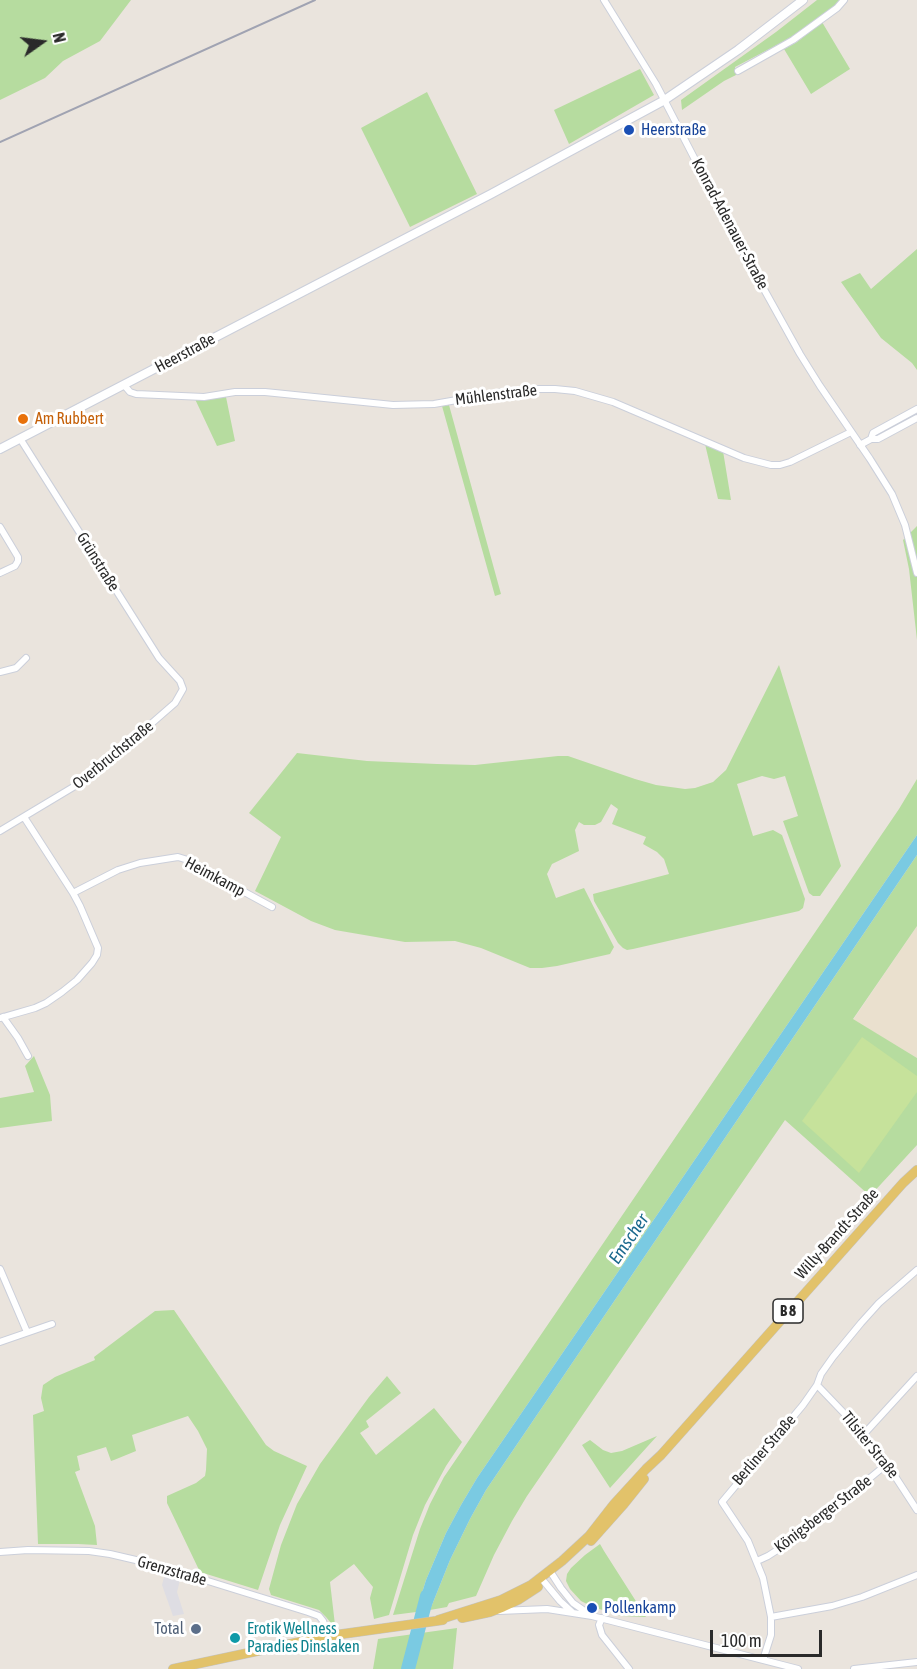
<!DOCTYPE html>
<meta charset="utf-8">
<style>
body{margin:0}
#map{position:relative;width:917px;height:1669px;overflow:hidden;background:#eae4dd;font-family:"Asap Condensed",sans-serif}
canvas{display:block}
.north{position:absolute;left:12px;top:12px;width:60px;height:60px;-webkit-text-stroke:4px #fff;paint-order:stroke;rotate:76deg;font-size:16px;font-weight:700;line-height:24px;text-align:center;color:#2a2a2a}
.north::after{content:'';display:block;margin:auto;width:21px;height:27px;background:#2a2a2a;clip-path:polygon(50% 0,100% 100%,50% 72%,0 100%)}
.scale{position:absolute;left:710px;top:1630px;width:112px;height:27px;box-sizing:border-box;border:3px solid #2a2a2a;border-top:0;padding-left:8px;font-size:18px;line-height:21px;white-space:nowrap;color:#2a2a2a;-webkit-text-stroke:4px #fff;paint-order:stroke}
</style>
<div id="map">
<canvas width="917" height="1669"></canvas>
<div class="north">N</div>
<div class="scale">100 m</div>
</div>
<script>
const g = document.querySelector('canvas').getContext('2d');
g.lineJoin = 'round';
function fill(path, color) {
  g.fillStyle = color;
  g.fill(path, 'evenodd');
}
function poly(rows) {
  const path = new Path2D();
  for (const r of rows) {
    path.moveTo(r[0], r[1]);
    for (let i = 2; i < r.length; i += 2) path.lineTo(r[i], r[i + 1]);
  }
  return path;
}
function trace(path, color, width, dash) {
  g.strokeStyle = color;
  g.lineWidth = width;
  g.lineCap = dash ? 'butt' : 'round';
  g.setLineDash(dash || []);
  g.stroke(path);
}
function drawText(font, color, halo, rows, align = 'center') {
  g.font = font + ' "Asap Condensed",sans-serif';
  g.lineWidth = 6;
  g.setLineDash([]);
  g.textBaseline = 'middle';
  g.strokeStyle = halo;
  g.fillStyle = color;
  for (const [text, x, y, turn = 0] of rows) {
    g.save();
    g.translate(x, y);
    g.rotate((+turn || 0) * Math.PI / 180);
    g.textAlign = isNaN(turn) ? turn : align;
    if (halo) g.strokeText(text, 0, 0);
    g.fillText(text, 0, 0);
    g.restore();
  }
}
fill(poly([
 [165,1574,180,1580,177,1592,184,1614,173,1616,162,1585]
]), '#dedde3');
fill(poly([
 [917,926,917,1058,853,1020]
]), '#eae0ce');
fill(poly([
 [0,0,131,0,100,41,63,61,45,78,0,100],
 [817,0,840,0,829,11,800,33,735,67,736,75,724,81,682,110,681,100,776,32],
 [822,22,850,69,811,94,784,49,797,42],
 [640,69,654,95,569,144,554,110],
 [427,92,477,194,410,227,361,128],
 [917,249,917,370,912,363,881,338,841,282,860,273,871,289],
 [226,397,235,441,217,446,195,399],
 [449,405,501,594,495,596,442,406],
 [705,444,723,451,731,500,718,499],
 [917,526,917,640,909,569,903,540],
 [779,665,841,866,820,896,813,896,809,893,783,821,798,816,785,776,774,779,762,776,737,784,753,836,773,830,782,835,805,899,803,908,799,911,633,949,627,950,623,948,618,943,594,901,593,894,669,874,664,859,657,852,643,844,646,837,612,824,618,809,611,804,601,822,595,825,584,825,579,822,575,830,579,851,552,864,547,874,556,898,584,888,614,947,610,954,557,966,542,968,530,968,481,948,455,941,405,942,335,930,311,921,255,891,281,837,249,813,297,753,367,761,437,764,475,765,558,756,568,756,635,779,656,785,685,789,695,788,713,782,726,770],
 [917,779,917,835,477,1478,461,1505,446,1533,426,1580,416,1612,393,1615,420,1529,430,1504,444,1477,899,809],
 [917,855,917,926,853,1019,917,1058,917,1145,870,1196,785,1120,527,1496,512,1521,494,1555,476,1596,449,1603,447,1607,430,1610,450,1560,470,1519,486,1490],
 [34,1056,50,1095,52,1121,0,1128,0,1098,34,1092,25,1066],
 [174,1310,266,1445,274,1451,307,1466,280,1525,258,1590,200,1572,167,1503,167,1496,196,1483,205,1476,206,1470,207,1449,198,1431,188,1416,132,1435,136,1451,114,1460,111,1461,106,1447,77,1456,80,1470,75,1472,95,1526,97,1545,78,1544,38,1544,33,1415,44,1411,41,1398,43,1385,55,1377,95,1360,94,1357,155,1311],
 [387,1376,401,1393,366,1421,369,1427,360,1433,376,1455,434,1408,462,1442,446,1466,425,1505,413,1535,389,1615,374,1619,370,1598,373,1587,354,1564,330,1582,335,1625,331,1623,326,1617,319,1610,271,1595,269,1589,281,1545,297,1504,320,1464,369,1397],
 [657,1436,610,1488,582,1445,590,1440,603,1450,611,1453,622,1451],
 [600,1544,604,1551,646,1617,621,1616,593,1607,581,1601,570,1589,566,1581,567,1574,571,1568,585,1555],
 [457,1628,453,1669,373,1669,378,1639]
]), '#b6dc9f');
fill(poly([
 [862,1037,917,1076,917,1092,859,1173,802,1121]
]), '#c6e29b');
fill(poly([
 [917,835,917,855,486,1490,470,1519,450,1560,430,1610,416,1612,426,1580,446,1533,461,1505,477,1478]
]), '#7acae2');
trace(poly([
 [408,1669,427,1596]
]), '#7acae2', 14);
const street = poly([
 [604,0,656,84,736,239,800,354,820,386,870,459,892,494,905,525,917,573],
 [738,71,793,40,837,8,844,0],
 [124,385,130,392,136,394,204,397,235,392,265,392,393,405,434,404,497,393,532,389,555,389,575,391,613,402,744,458,771,465,780,465,790,462,851,432],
 [871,439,873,433,917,409],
 [860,445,871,439,878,439,917,418],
 [0,527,18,557,18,561,15,566,0,573],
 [0,672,16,668,26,658],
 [0,831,90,777,175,703,183,689,180,681,159,658,21,440],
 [73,893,118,870,140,863,178,857,191,861,215,876,272,907],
 [3,1017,18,1038,28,1056],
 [0,1018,35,1008,46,1003,62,992,77,980,92,963,97,955,98,948,80,906,73,893,24,817],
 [0,1269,27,1332],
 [0,1342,52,1324],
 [817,1385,864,1434,887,1464,917,1510],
 [864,1434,917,1376],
 [0,1552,28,1550,89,1551,110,1554,153,1564,308,1612,319,1616,323,1621,328,1636],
 [757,1561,768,1556,799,1536,887,1464],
 [550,1571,561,1588,573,1603,589,1614],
 [541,1578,560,1601,572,1612],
 [499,1611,547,1609,592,1616,798,1669],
 [771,1617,832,1606,862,1597,917,1575],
 [602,1618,599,1625,602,1635,629,1669],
 [763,1660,771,1635,771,1617,763,1578,748,1541,722,1502,803,1405,817,1385,821,1374,833,1357,861,1323,879,1303,917,1270],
 [854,1669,917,1662]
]);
const secondary = poly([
 [0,449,491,194,663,101,738,50,803,0]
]);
const primary = poly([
 [591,1541,624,1504,644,1479],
 [462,1618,490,1612,503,1607,518,1600,538,1587],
 [438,1620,501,1600,531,1585,562,1561,589,1536,614,1504,646,1469,661,1455,903,1183,917,1170],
 [173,1669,328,1636,443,1620]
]);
trace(street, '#cbcfda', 8);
trace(secondary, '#cbcfda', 10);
trace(primary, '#c3c3c3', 10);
trace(street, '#fff', 6);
trace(secondary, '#fff', 8);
trace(primary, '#e2c26a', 9);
trace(poly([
 [0,142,315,0]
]), '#a0a3b2', 2);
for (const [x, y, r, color] of [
 [629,130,6,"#1a4fb4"],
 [23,419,6,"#e8710a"],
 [592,1608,6,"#1a4fb4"],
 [196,1629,6,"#5c6f8a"],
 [235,1638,6,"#0f9aa8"]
]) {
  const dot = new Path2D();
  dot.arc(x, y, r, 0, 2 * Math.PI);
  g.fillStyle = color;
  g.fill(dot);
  trace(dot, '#fff', 2);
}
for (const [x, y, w] of [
 [788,1311,30]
]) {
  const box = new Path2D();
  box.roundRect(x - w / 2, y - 12, w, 24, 4.5);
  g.fillStyle = '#fff';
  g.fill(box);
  trace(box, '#2a2a2a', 1.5);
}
drawText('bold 15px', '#2a2a2a', null, [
 ["B 8",788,1311]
]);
drawText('16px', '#164399', '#fff', [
 ["Heerstraße",641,130],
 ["Pollenkamp",604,1608]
], 'left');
drawText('16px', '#2a2a2a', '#fff', [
 ["Konrad-Adenauer-Straße",730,224,62],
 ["Heerstraße",185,353,-28],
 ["Mühlenstraße",496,395,-7],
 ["Grünstraße",98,562,58],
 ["Overbruchstraße",113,755,-39],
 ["Heimkamp",215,877,28],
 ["Willy-Brandt-Straße",837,1234,-48],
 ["Tilsiter Straße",870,1445,51],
 ["Berliner Straße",764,1450,-49],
 ["Königsberger Straße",823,1514,-37],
 ["Grenzstraße",172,1571,16]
]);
drawText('16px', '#c56008', '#fff', [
 ["Am Rubbert",35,419]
], 'left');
drawText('16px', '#4e5e75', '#fff', [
 ["Total",184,1629]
], 'right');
drawText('16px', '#0d838f', '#fff', [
 ["Erotik Wellness",247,1629],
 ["Paradies Dinslaken",247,1647]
], 'left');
drawText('italic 18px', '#1b698d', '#fff', [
 ["Emscher",629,1239,-56]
]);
</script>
